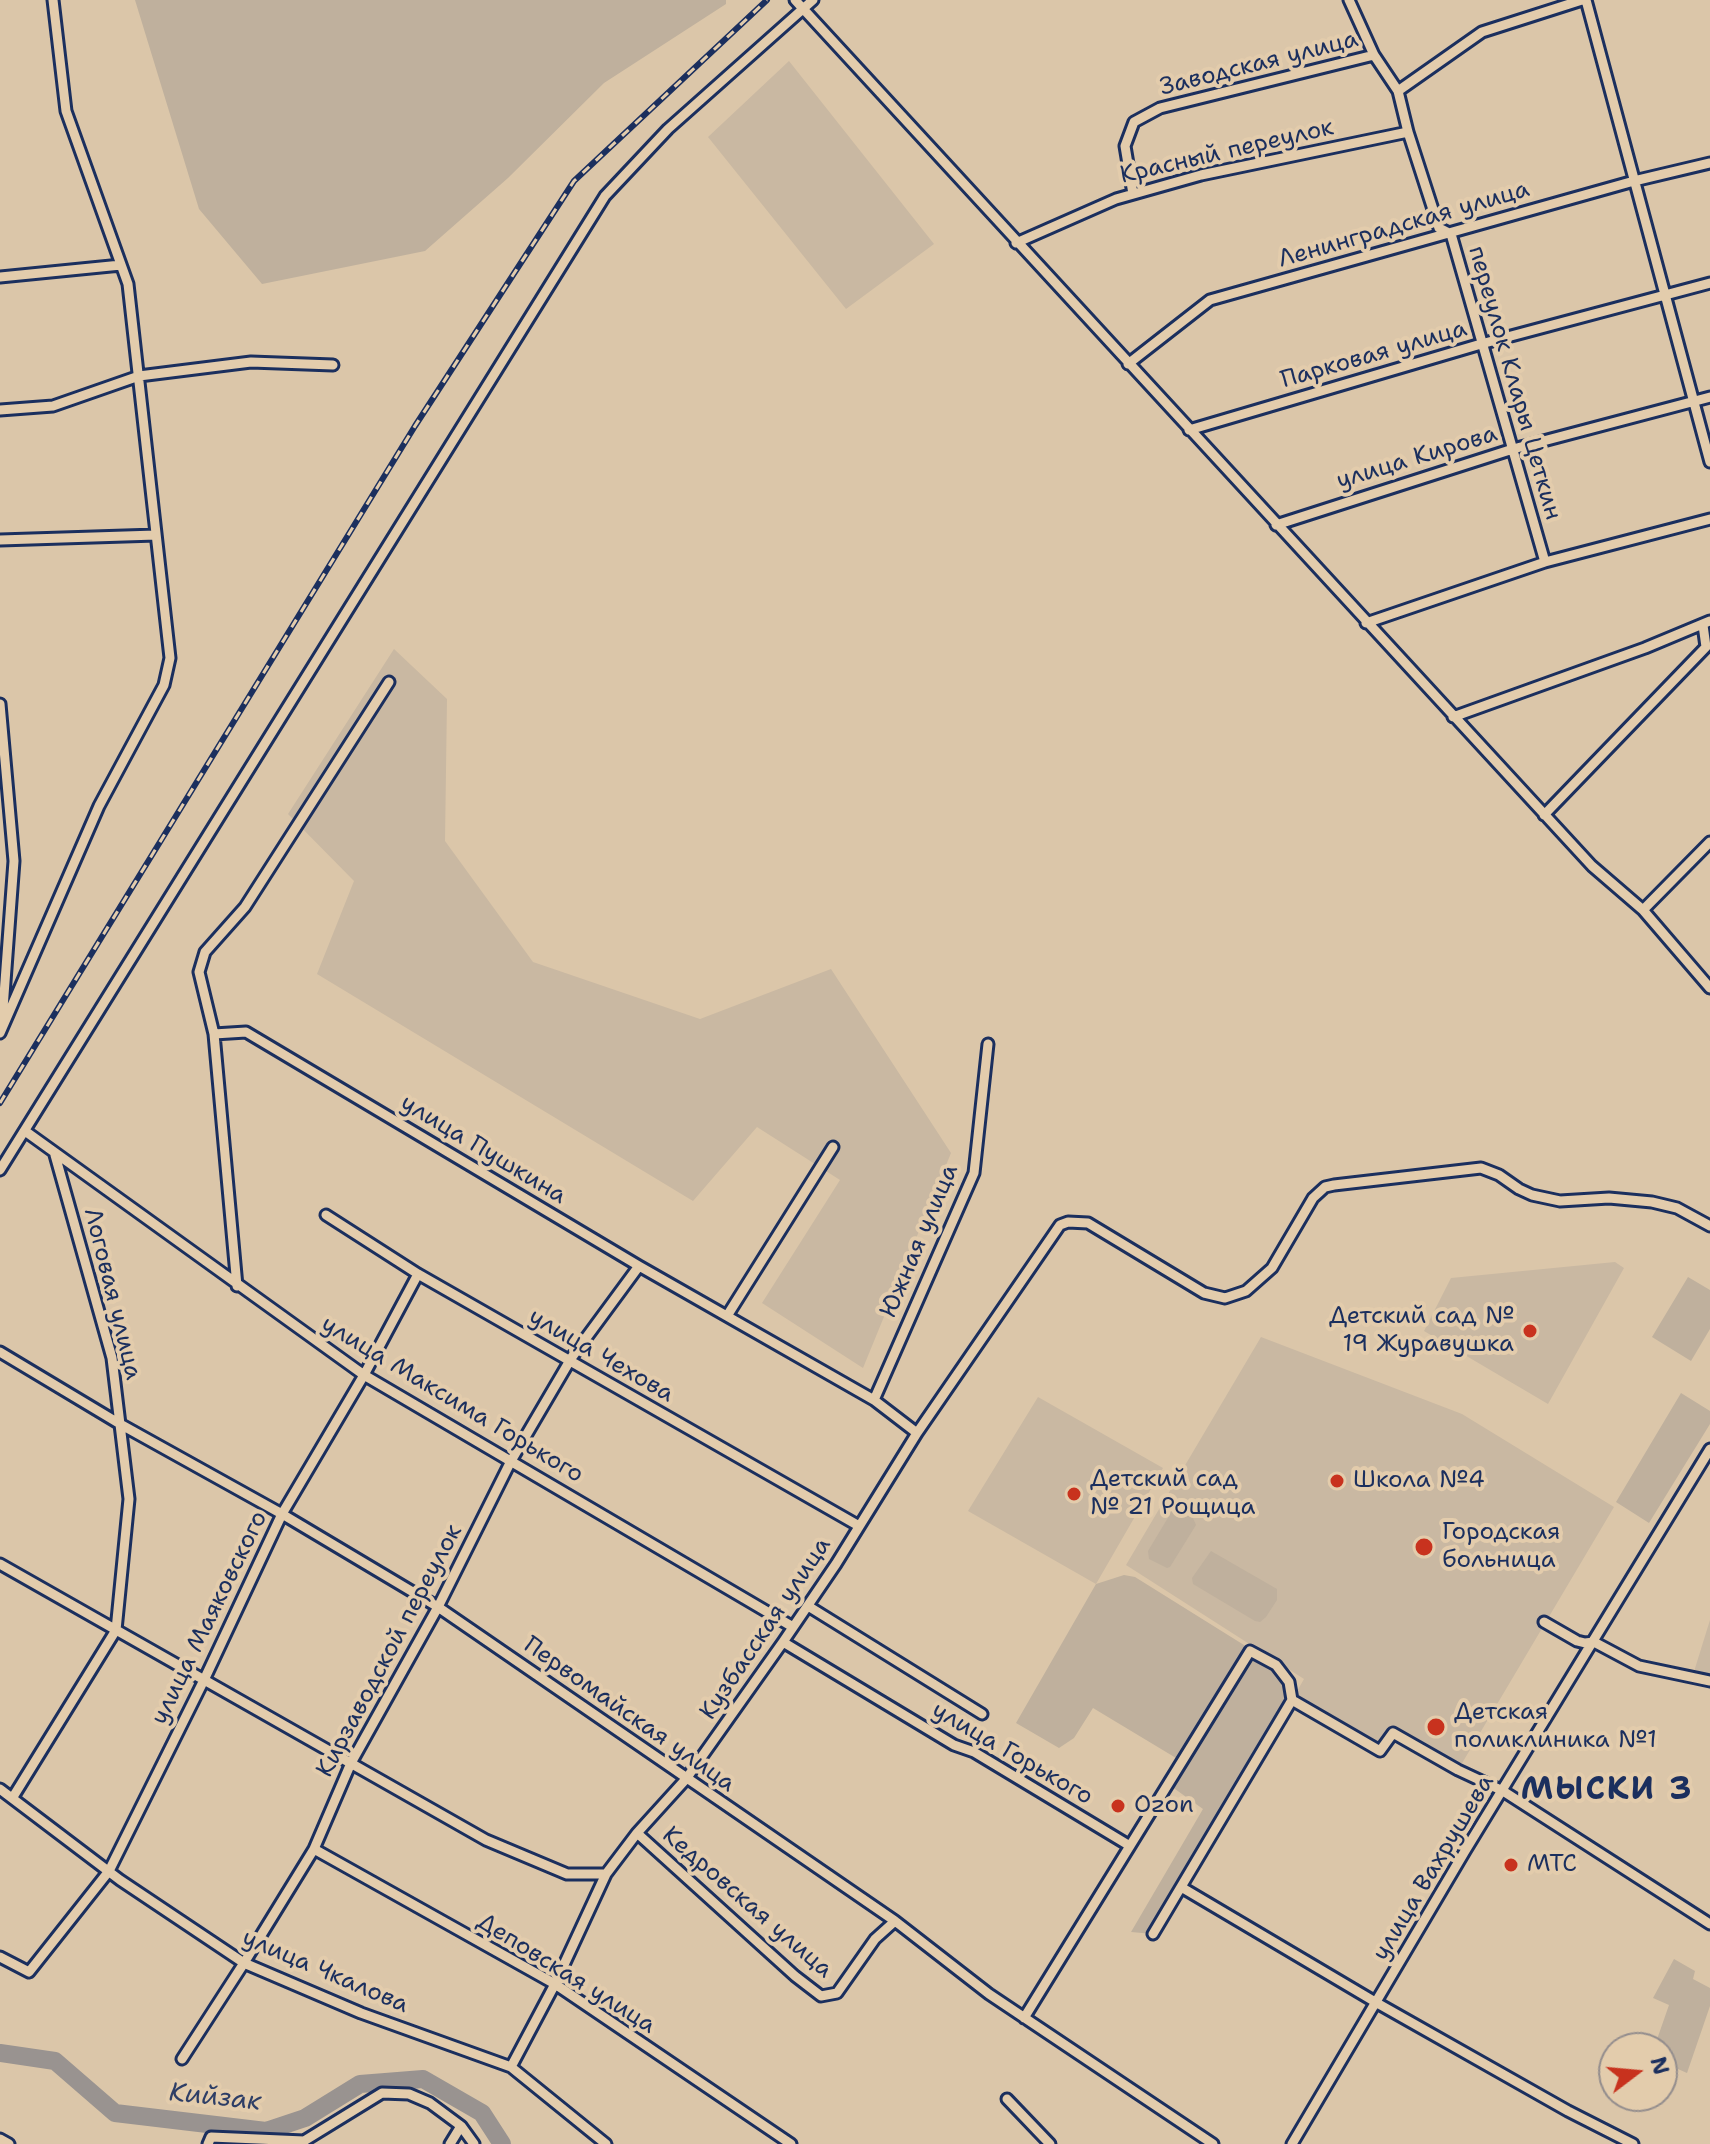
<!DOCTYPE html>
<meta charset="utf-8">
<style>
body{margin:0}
#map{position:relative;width:1710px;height:2144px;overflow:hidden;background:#dbc6a9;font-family:"Shantell Sans",sans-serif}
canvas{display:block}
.north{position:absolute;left:1598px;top:2032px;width:80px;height:80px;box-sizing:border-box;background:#e3ccac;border:2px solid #938d8d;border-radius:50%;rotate:74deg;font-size:22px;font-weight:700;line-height:32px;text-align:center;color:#1b2f5e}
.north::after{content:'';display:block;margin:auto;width:28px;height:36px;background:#c8321e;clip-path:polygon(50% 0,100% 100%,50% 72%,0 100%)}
</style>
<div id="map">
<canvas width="1710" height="2144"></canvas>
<div class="north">N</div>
</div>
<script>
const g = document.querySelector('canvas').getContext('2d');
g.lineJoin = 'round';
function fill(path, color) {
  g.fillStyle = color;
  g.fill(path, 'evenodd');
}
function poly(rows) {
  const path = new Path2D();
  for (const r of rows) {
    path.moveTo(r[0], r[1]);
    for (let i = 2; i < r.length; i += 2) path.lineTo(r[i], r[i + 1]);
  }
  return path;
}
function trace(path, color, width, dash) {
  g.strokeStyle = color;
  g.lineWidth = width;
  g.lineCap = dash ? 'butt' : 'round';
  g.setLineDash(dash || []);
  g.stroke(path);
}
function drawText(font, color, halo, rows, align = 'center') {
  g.font = font + ' "Shantell Sans",sans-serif';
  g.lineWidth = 8;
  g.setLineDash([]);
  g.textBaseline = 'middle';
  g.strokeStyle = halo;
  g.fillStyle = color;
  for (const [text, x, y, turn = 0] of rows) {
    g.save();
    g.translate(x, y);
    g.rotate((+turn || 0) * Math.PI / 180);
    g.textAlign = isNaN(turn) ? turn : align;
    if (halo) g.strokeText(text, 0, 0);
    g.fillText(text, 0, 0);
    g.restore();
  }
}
fill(poly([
 [789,61,934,244,846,309,708,137],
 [394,649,447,699,445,841,533,962,700,1019,831,969,951,1153,863,1368,762,1303,840,1180,757,1127,693,1201,317,974,354,881,288,814],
 [1615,1262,1624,1268,1548,1404,1424,1331,1451,1278],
 [1261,1337,1462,1414,1614,1507,1458,1770,1393,1733,1380,1751,1292,1700,1304,1679,1126,1565],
 [1038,1397,1163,1468,1096,1584,968,1511],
 [1710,1620,1710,1681,1692,1678]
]), '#c9b8a2');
fill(poly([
 [135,0,726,0,726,4,604,83,508,178,425,251,262,284,199,209],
 [1688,1277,1710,1290,1710,1329,1691,1361,1652,1337],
 [1681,1393,1710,1411,1710,1424,1649,1523,1616,1502],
 [1176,1509,1193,1518,1196,1525,1170,1567,1167,1568,1149,1559,1148,1551,1172,1511],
 [1211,1551,1277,1589,1277,1600,1266,1617,1260,1622,1255,1621,1193,1584,1192,1578],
 [1124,1575,1135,1577,1276,1665,1292,1700,1153,1934,1131,1932,1203,1809,1168,1784,1181,1761,1093,1708,1074,1738,1059,1748,1016,1723,1096,1584],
 [1674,1959,1695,1971,1693,1979,1710,1988,1710,2006,1687,2073,1662,2062,1662,2048,1654,2048,1669,2005,1653,1998]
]), '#bfb09d');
trace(poly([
 [0,2053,55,2061,115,2113,266,2131,305,2118,360,2084,423,2079,482,2113,502,2144]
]), '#999390', 18);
const minor = poly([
 [795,0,1592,866,1643,910,1710,842],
 [1349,0,1374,55,1398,91,1408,132,1439,228,1451,234,1545,562],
 [1586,0,1710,462],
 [1398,91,1482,32,1582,0],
 [1133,194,1125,146,1134,122,1160,108,1374,55],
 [1016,243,1116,199,1201,175,1408,132],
 [0,277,121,265],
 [1128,364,1210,300,1634,181,1710,163],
 [0,410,53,406,139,376,251,362,333,365],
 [1189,430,1481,344,1710,283],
 [1276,525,1513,449,1710,397],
 [0,540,156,535],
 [1366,623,1545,562,1710,519],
 [0,704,14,861,2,1022],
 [1453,717,1645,648,1710,621],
 [1544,815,1706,647,1703,625],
 [1643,910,1710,988],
 [0,1033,99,806,164,685,170,658,128,284,66,111,53,0],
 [214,1034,246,1032,639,1266,874,1400,917,1433],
 [25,1131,364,1375,793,1627],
 [0,1170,605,196,668,129,813,0],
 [326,1215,418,1274,859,1526],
 [237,1286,214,1034,199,972,205,952,245,907,389,682],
 [727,1316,833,1147],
 [0,1352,120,1424,282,1514,438,1607,895,1921,989,1994,1213,2144],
 [874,1400,974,1173,988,1044],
 [0,1564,486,1840,567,1874,606,1874],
 [808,1606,982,1714],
 [1544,1622,1577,1641,1585,1643,1594,1642,1639,1666,1710,1681],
 [783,1642,954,1745,974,1752,1130,1846],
 [1292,1700,1380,1751,1393,1733,1458,1770,1503,1791,1710,1924],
 [0,1789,120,1880,244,1963,361,2013,511,2067,606,2144],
 [13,1797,116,1630,129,1499,112,1358,55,1155],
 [637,1833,795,1976,821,1996,837,1993,875,1939,895,1921],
 [314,1849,555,1984,791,2144],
 [1181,1887,1377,2003,1568,2111,1633,2144],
 [1153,1934,1292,1700],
 [0,1957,29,1972,109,1871,204,1680,282,1514,364,1375,418,1274],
 [1024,2018,1250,1651,1276,1665,1289,1682,1292,1700],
 [182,2059,244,1963,314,1849,351,1763,438,1607,511,1461,572,1357,639,1266],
 [511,2067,555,1984,606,1874,637,1833,686,1779,783,1642,836,1564,917,1433,1060,1225,1068,1222,1088,1223,1204,1293,1225,1298,1246,1291,1272,1268,1313,1198,1325,1187,1334,1185,1481,1168,1499,1175,1519,1189,1532,1195,1560,1201,1609,1198,1652,1202,1677,1208,1710,1226],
 [1007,2099,1050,2144],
 [0,2139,9,2144],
 [208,2144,211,2137,304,2141,382,2093,409,2094,430,2103,461,2126,474,2144],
 [450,2144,461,2126],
 [1292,2144,1465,1851,1710,1449]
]);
trace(minor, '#1b2f5e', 15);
trace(minor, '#e3ccac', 9);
const rail = poly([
 [0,1103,415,426,574,181,767,0]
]);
trace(rail, '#1b2f5e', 6);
trace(rail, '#e3ccac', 3, [9]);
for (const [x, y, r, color] of [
 [1530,1331,8,"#c8321e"],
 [1337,1481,8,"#c8321e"],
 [1074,1494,8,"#c8321e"],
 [1424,1547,10,"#c8321e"],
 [1436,1727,10,"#c8321e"],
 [1118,1806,8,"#c8321e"],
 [1511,1865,8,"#c8321e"]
]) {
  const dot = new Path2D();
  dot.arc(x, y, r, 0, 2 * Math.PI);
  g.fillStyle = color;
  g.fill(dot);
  trace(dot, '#e3ccac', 3);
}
drawText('24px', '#1b2f5e', '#e3ccac', [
 ["Заводская улица",1259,64,-14],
 ["Красный переулок",1227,152,-13],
 ["Ленинградская улица",1404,225,-16],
 ["Парковая улица",1374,355,-16],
 ["переулок Клары Цеткин",1514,383,74],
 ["улица Кирова",1417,458,-17],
 ["улица Пушкина",483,1150,31],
 ["Южная улица",920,1241,-67],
 ["Логовая улица",112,1294,76],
 ["улица Чехова",601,1356,30],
 ["улица Максима Горького",452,1400,31],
 ["улица Маяковского",210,1618,-64],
 ["Кузбасская улица",766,1629,-56],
 ["Кирзаводской переулок",390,1651,-62],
 ["Первомайская улица",629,1715,35],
 ["улица Горького",1012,1754,30],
 ["улица Вахрушева",1434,1868,-59],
 ["Кедровская улица",747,1903,41],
 ["улица Чкалова",325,1972,23],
 ["Деповская улица",566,1974,32]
]);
drawText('24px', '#1b2f5e', '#e3ccac', [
 ["Детский сад №",1514,1317,"right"],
 ["19 Журавушка",1514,1345,"right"],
 ["Детский сад",1090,1480],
 ["№ 21 Рощица",1090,1508],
 ["Школа №4",1353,1481],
 ["Городская",1442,1533],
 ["больница",1442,1561],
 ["Детская",1454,1713],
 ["поликлиника №1",1454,1741],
 ["Ozon",1134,1806],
 ["МТС",1527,1865]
], 'left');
drawText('italic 26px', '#2e3e66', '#e3ccac', [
 ["Кийзак",215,2098,6]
]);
g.letterSpacing = '2px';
drawText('bold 32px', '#1b2f5e', '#e3ccac', [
 ["МЫСКИ 3",1607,1791]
]);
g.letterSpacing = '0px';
</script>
